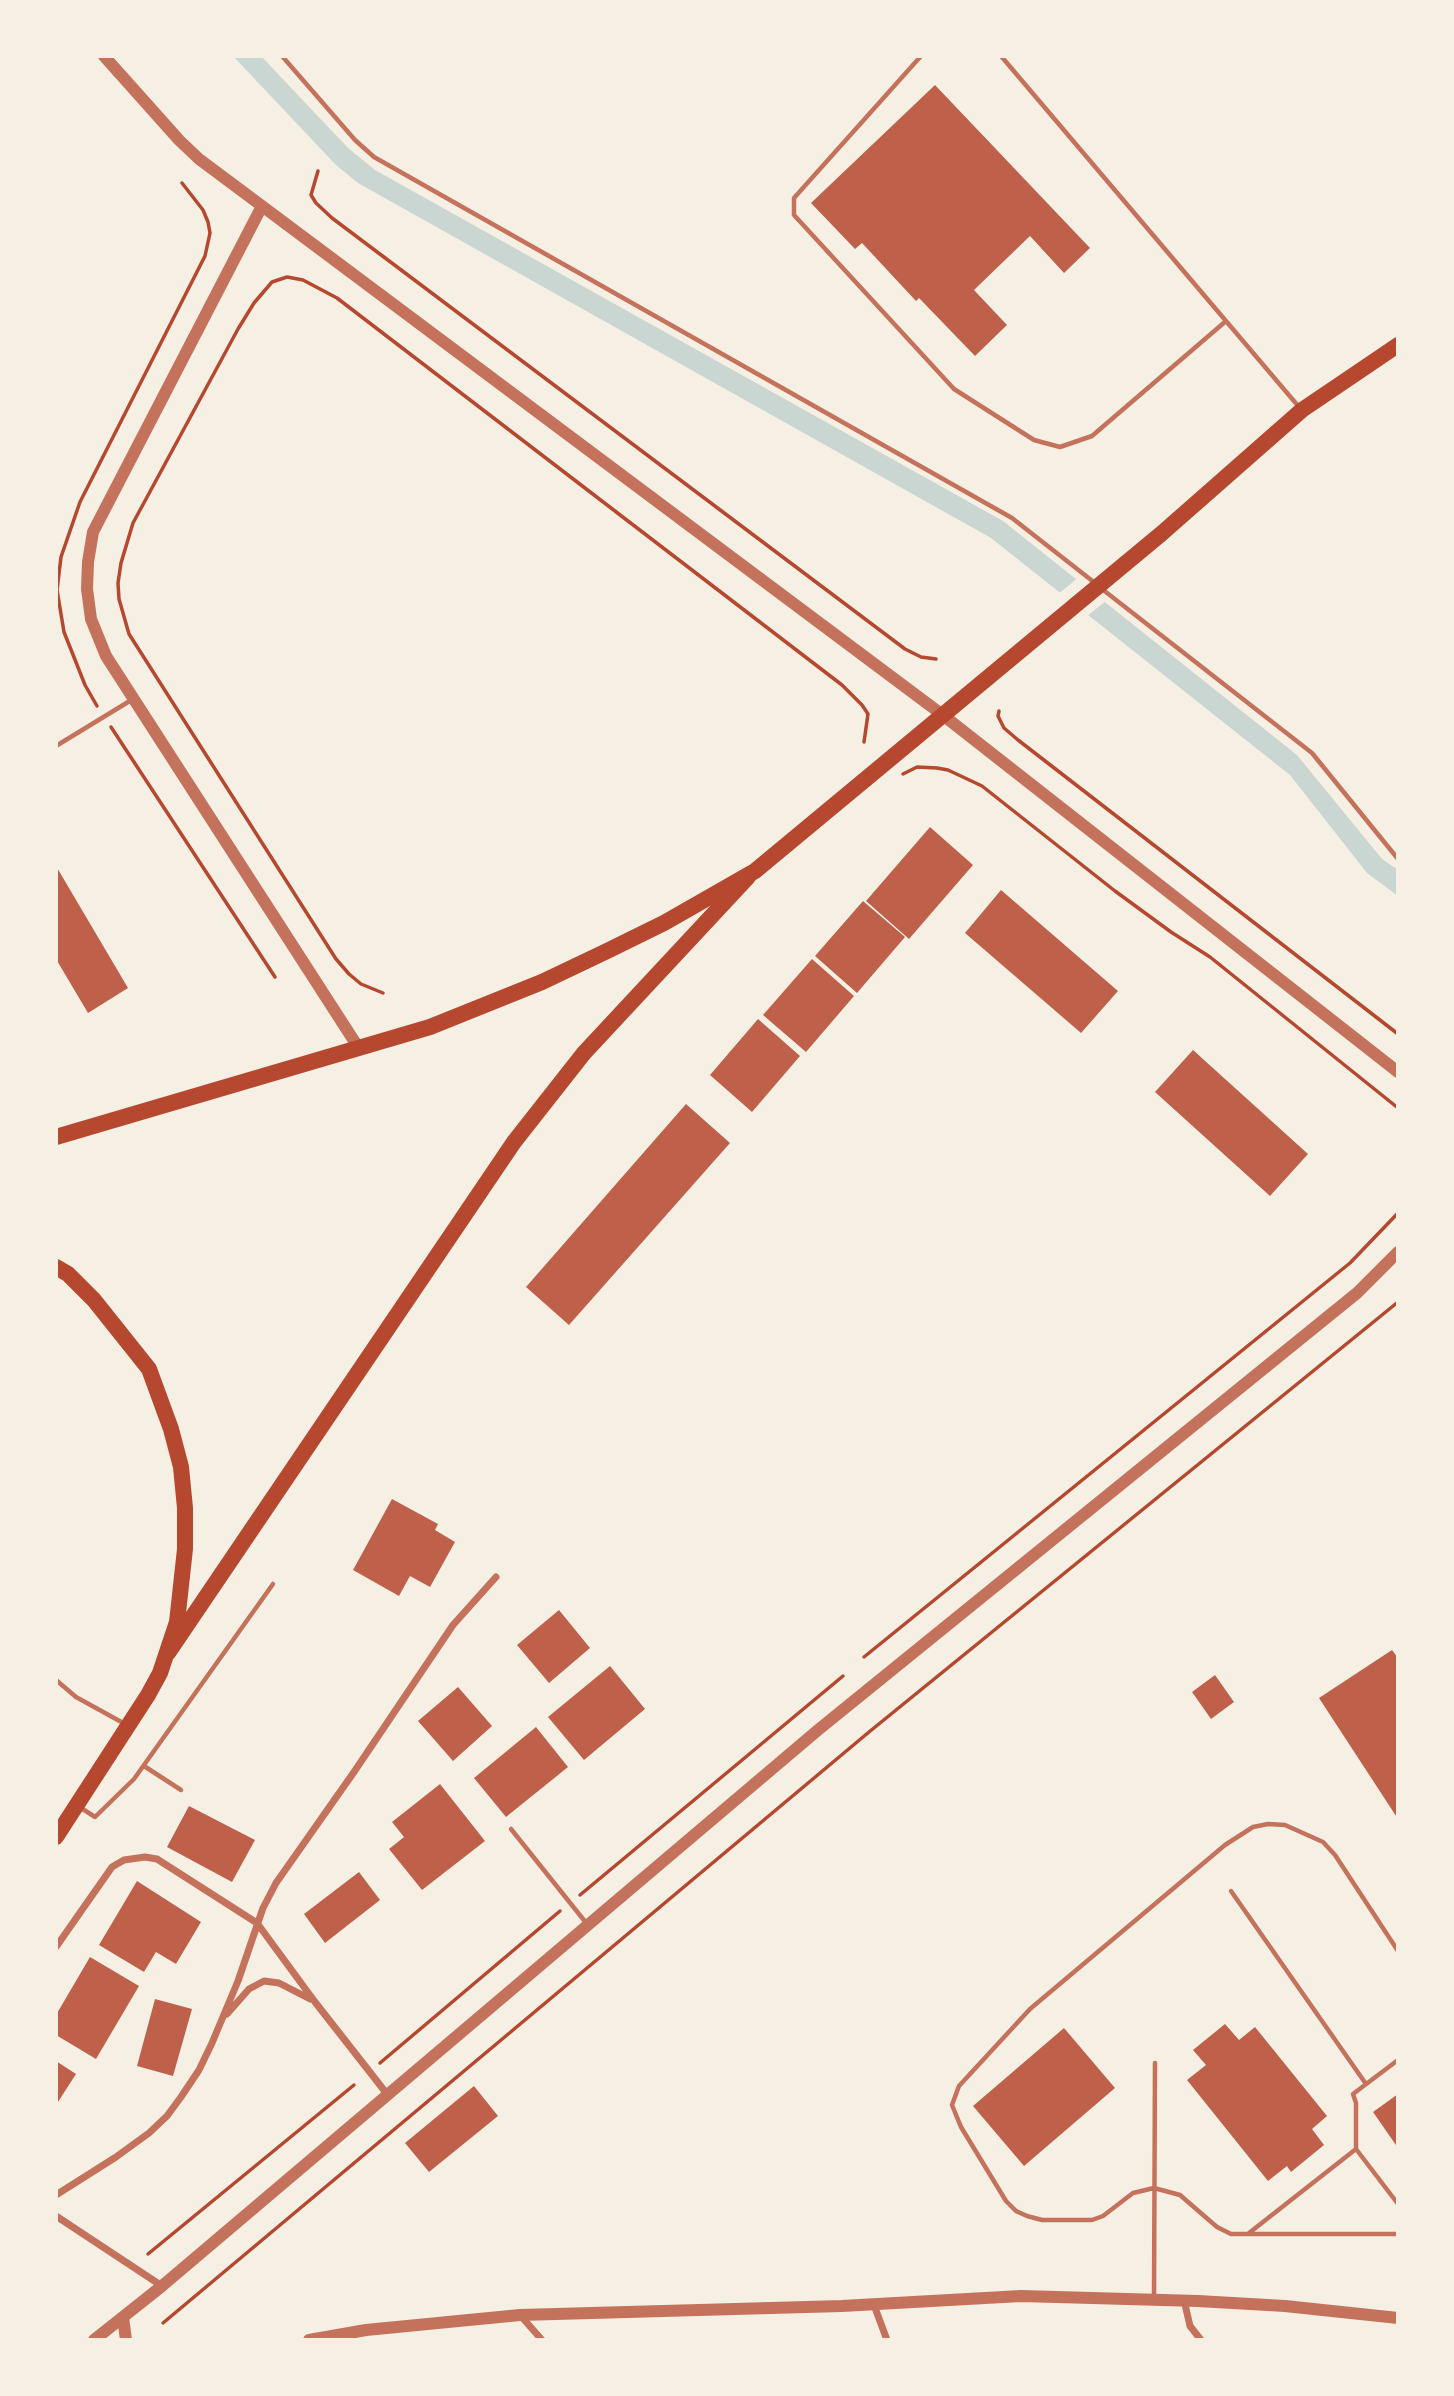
<!DOCTYPE html>
<style>
body{margin:0}
#map{position:relative;width:1454px;height:2396px;overflow:hidden;background:#f6efe4;font-family:Barlow,sans-serif}
canvas{display:block}
.frame{position:absolute;inset:0;border:58px solid #f6efe4;pointer-events:none}
</style>
<div id="map">
<canvas width="1454" height="2396"></canvas>
<div class="frame"></div>
</div>
<script>
const g = document.querySelector('canvas').getContext('2d');
g.lineJoin = 'round';
function fill(path, color) {
  g.fillStyle = color;
  g.fill(path, 'evenodd');
}
function poly(rows) {
  const path = new Path2D();
  for (const r of rows) {
    path.moveTo(r[0], r[1]);
    for (let i = 2; i < r.length; i += 2) path.lineTo(r[i], r[i + 1]);
  }
  return path;
}
function trace(path, color, width, dash) {
  g.strokeStyle = color;
  g.lineWidth = width;
  g.lineCap = dash ? 'butt' : 'round';
  g.setLineDash(dash || []);
  g.stroke(path);
}
fill(poly([
 [233,56,261,56,348,148,375,170,1003,521,1297,755,1382,859,1398,870,1398,896,1367,873,1290,775,991,538,358,183,336,165]
]), '#c9d6d2');
fill(poly([
 [1079,577,1107,600,1086,617,1058,594]
]), '#f6efe4');
fill(poly([
 [935,85,1090,248,1064,273,1030,236,974,290,1007,325,975,356,919,298,916,301,862,243,855,249,811,203],
 [930,827,973,865,909,939,866,901],
 [56,866,128,988,88,1013,56,959],
 [1001,890,1118,991,1081,1033,965,933],
 [863,901,905,937,857,993,815,956],
 [812,959,854,996,806,1052,763,1015],
 [758,1019,800,1056,752,1112,710,1075],
 [1193,1050,1308,1154,1270,1196,1155,1092],
 [686,1104,730,1143,569,1325,526,1287],
 [392,1499,438,1524,435,1530,455,1542,430,1587,410,1576,399,1596,353,1570],
 [559,1610,590,1648,549,1683,517,1645],
 [1392,1650,1398,1658,1398,1819,1319,1698],
 [610,1666,645,1709,584,1760,548,1717],
 [1215,1675,1234,1702,1211,1719,1192,1692],
 [458,1687,492,1726,453,1761,418,1721],
 [536,1727,568,1767,506,1817,474,1778],
 [440,1784,485,1841,422,1890,389,1849,404,1837,392,1822],
 [189,1806,255,1840,232,1882,167,1847],
 [359,1872,380,1900,325,1943,304,1914],
 [137,1881,201,1922,176,1964,156,1952,144,1972,99,1945],
 [90,1957,139,1986,96,2059,56,2035,56,2015],
 [155,1999,192,2009,173,2076,137,2066],
 [1225,2024,1239,2040,1255,2027,1327,2116,1312,2129,1324,2145,1291,2172,1287,2166,1268,2181,1187,2080,1206,2065,1193,2050],
 [1064,2028,1115,2088,1024,2166,973,2106],
 [56,2061,76,2074,56,2105],
 [474,2086,498,2116,429,2172,405,2143],
 [1398,2094,1398,2148,1373,2112]
]), '#bf614a');
trace(poly([
 [318,171,311,195,316,203,332,218,905,649,921,657,936,659],
 [97,706,85,685,64,632,57,590,61,557,80,502,205,256,210,233,208,222,203,210,182,183],
 [999,711,998,716,1004,728,1018,740,1398,1034],
 [111,727,275,977],
 [903,774,917,767,937,768,948,770,982,786,1115,891,1171,932,1210,957,1398,1108],
 [383,993,361,984,349,974,336,959,129,634,119,599,118,583,121,563,133,523,238,329,254,303,272,282,287,277,303,280,337,298,842,685,862,705,868,714,864,742],
 [864,1657,1350,1263,1398,1213],
 [580,1895,843,1676],
 [380,2063,560,1911],
 [148,2254,354,2085],
 [163,2323,869,1732,1398,1302]
]), '#b5482f', 3.5);
trace(poly([
 [282,56,355,140,374,157,1012,518,1095,583],
 [921,56,794,198,794,215,954,389,1034,440,1060,447,1092,436,1226,321],
 [1001,56,1299,407],
 [1102,589,1312,753,1398,859],
 [56,746,133,699],
 [56,1680,76,1697,125,1724],
 [144,1766,181,1790],
 [78,1806,95,1817,134,1779,273,1584],
 [511,1829,587,1924],
 [1231,1891,1366,2084],
 [1398,1951,1335,1855,1323,1842,1285,1825,1268,1824,1253,1827,1225,1845,1030,2009,959,2086,952,2105,961,2127,1006,2201,1016,2211,1027,2216,1042,2220,1092,2220,1103,2216,1133,2193,1154,2188,1180,2195,1217,2227,1231,2234,1398,2234],
 [1398,2060,1353,2094,1356,2103,1356,2149,1398,2204],
 [1249,2233,1356,2149],
 [1154,2298,1155,2063]
]), '#c5725c', 4.5);
trace(poly([
 [56,1947,112,1867,124,1860,145,1857,157,1859,257,1923,315,2002,387,2094],
 [227,2014,249,1989,264,1981,279,1983,310,1999],
 [56,2195,116,2157,149,2133,167,2116,181,2097,199,2070,212,2043,238,1981,263,1908,276,1883,354,1772,453,1625,496,1577],
 [56,2216,162,2286],
 [1184,2300,1190,2326,1201,2340],
 [874,2305,887,2340],
 [520,2315,542,2340]
]), '#c5725c', 7);
trace(poly([
 [104,56,179,140,199,159,262,206],
 [358,1047,106,656,91,619,87,589,88,562,93,532,262,206,944,716,1398,1072],
 [123,2317,126,2340],
 [94,2340,162,2286,818,1730,1357,1293,1398,1252],
 [309,2340,366,2330,520,2315,842,2306,1021,2296,1198,2301,1285,2306,1398,2318]
]), '#c5725c', 12);
trace(poly([
 [56,1267,68,1274,94,1300,149,1369,171,1429,181,1467,185,1508,185,1549,177,1622,160,1673,148,1695,56,1837],
 [168,1653,514,1142,584,1053,748,877]
]), '#b5482f', 16);
trace(poly([
 [56,1137,430,1027,542,982,605,952,664,923,755,871,1161,534,1302,410,1398,345]
]), '#b5482f', 16);
</script>
